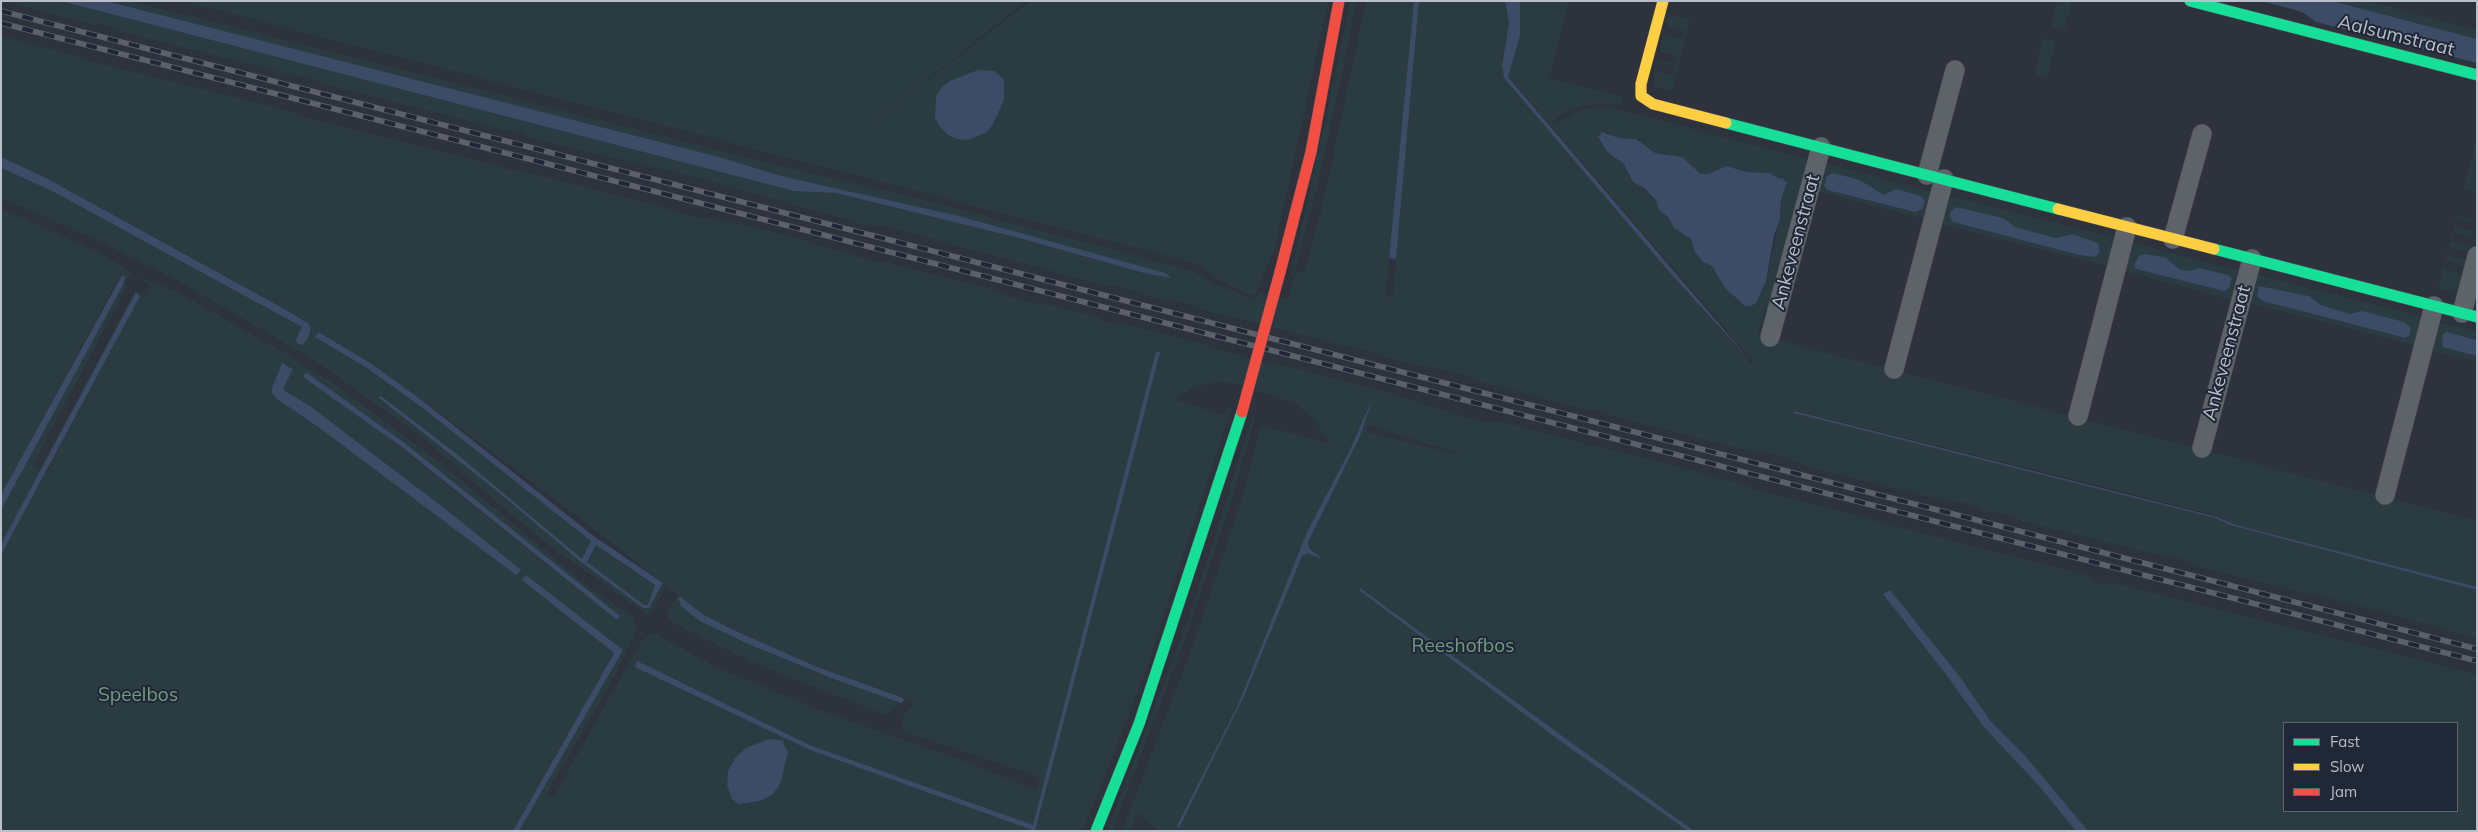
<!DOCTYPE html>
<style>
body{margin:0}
#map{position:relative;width:2478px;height:832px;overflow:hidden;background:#2d323c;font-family:Mulish,sans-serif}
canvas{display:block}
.frame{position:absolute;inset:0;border:2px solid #b9bfcb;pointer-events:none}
.legend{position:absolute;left:2283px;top:722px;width:175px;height:90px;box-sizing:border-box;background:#202837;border:1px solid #5d6472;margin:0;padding:6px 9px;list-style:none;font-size:15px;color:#b9bfcb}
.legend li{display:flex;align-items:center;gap:10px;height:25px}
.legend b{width:25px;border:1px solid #5d6472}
</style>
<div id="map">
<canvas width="2478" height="832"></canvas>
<div class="frame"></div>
<ul class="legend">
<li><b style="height:6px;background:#16e098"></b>Fast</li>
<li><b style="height:6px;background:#ffcf43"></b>Slow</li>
<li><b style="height:6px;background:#f24e42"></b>Jam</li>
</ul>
</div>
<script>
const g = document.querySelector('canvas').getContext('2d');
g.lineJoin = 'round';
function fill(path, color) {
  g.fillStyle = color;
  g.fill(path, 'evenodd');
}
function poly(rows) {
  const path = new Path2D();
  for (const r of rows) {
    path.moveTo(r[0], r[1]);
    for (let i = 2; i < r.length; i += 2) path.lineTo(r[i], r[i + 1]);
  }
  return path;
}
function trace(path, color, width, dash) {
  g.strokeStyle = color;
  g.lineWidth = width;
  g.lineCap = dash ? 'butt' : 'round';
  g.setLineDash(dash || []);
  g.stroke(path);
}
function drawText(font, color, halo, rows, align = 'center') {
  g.font = font + ' Mulish,sans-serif';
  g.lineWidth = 4;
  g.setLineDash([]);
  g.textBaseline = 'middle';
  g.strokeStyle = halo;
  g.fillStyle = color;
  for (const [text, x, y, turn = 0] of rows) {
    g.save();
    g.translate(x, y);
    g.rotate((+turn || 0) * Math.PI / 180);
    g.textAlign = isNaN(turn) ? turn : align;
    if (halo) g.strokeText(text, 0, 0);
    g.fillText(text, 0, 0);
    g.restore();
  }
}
fill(poly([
 [4,1,61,1,794,191,836,193,1019,238,1106,263,1170,275,959,216,781,176,719,157,106,1,131,1,769,163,932,202,1193,271,1214,283,1255,300,1258,292,1289,299,1294,276,1291,275,1351,1,1356,1,1343,69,1318,185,1294,275,1304,271,1321,212,1366,1,1414,1,1386,292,1389,297,1393,293,1419,1,1505,1,1509,23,1502,65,1504,78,1670,273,1752,365,1754,362,1508,76,1520,36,1520,1,1569,1,1568,4,1566,4,1568,5,1559,39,1557,39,1559,40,1550,74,1548,74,1549,78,1623,97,1621,105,1596,103,1572,109,1553,121,1556,124,1580,110,1596,107,1612,108,1805,158,1807,167,1771,311,1765,309,1758,335,2477,521,2477,587,2236,525,2217,516,2108,488,1797,411,1795,410,1794,413,2215,518,2230,525,2477,590,2477,639,2380,611,2197,566,2176,557,2152,554,2024,522,2004,514,1984,511,1967,503,1947,501,1806,466,1773,454,1752,452,1616,417,1595,409,1588,410,1477,381,1464,375,1391,359,1360,349,1339,345,1238,318,1211,313,1183,302,1163,300,1116,286,1107,286,880,225,866,225,709,181,529,137,521,132,507,131,320,83,309,77,295,76,122,32,101,23,91,24],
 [1605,132,1619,138,1636,139,1655,153,1668,154,1690,163,1701,174,1708,174,1718,168,1730,167,1747,172,1773,175,1780,179,1781,176,1784,177,1781,216,1766,281,1756,303,1742,304,1725,288,1712,266,1703,262,1695,252,1692,239,1674,228,1656,200,1630,178,1624,164,1607,152,1598,139],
 [183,1,1026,1,864,130,1030,1,1328,1,1275,248,1255,295,1247,294,1211,275,1198,264],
 [2058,1,2072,1,2065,29,2051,26],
 [2332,1,2367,1,2408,12,2408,14,2409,12,2434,19,2434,21,2435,19,2477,30,2477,39],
 [1669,14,1690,19,1672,91,1653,86,1655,70,1672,75,1675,67,1657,62,1657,60,1675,64,1677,57,1659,51,1664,34,1682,39,1684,31,1666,26],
 [1,36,79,56,90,61,283,109,304,117,497,165,509,170,519,170,641,201,701,219,716,219,796,238,869,260,885,262,994,290,1006,296,1039,304,1042,303,1095,316,1107,322,1124,324,1209,346,1267,364,1275,366,1276,363,1380,390,1484,423,1504,422,1579,442,1589,446,1598,446,1739,483,1753,489,2089,576,2095,582,2100,584,2115,583,2477,675,2477,831,1158,831,1138,813,1130,831,1122,831,1196,637,1241,502,1261,425,1329,443,1314,419,1294,403,1238,384,1217,382,1195,387,1173,399,1224,415,1227,408,1231,409,1146,670,1095,802,1082,831,1035,831,1136,446,1159,353,1157,352,1032,831,1,831,1,208,102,254,133,274,130,274,124,284,127,286,33,465,40,469,135,291,146,296,151,285,141,280,142,278,177,292,292,357,340,388,440,463,591,589,632,615,636,624,636,632,607,690,546,794,553,798,641,642,651,634,656,634,716,667,822,711,967,762,1037,790,1040,779,1029,773,904,732,901,726,902,718,914,702,795,658,702,614,594,529,424,401,315,338,367,368,420,406,592,541,583,560,499,489,381,396,380,398,497,491,581,562,642,608,649,608,662,585,666,588,649,616,556,550,513,516,423,438,320,364,184,284,104,243,1,198,1,168,52,191,302,327,296,339,303,345,311,331,308,323,279,306,46,178,1,157],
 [124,275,124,283,27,461,22,457,120,276],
 [135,294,140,295,46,473,41,470],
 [285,363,293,369,284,387,285,391,310,406,448,511,520,570,517,574,321,429,277,399,274,396],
 [306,372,406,444,620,616,617,620],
 [1368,425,1460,454,1461,455,1366,432],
 [522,580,622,650,542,791,537,788,614,653],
 [2284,723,2457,723,2457,811,2284,811],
 [769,739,780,741,788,752,781,782],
 [2043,38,2056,41,2047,78,2034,74],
 [2477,137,2477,193,2463,189],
 [1828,164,1929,191,1931,195,1924,219,1816,191,1825,167],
 [1834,173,1860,180,1884,195,1896,189,1921,196,1915,212,1827,190,1824,185],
 [1952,196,2112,237,2114,242,2108,266,1940,224,1946,203],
 [1957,207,2003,218,2015,227,2056,238,2072,234,2098,243,2100,249,2095,257,2079,255,1953,222],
 [2457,215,2476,220,2476,223,2457,219,2455,227,2473,232,2472,237,2454,233,2452,241,2470,246,2468,252,2450,247,2448,255,2466,260,2465,266,2446,261,2445,269,2462,274,2456,292,2438,288],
 [2135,243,2236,270,2238,278,2234,300,2124,271,2130,250],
 [2143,254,2165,257,2179,269,2189,271,2199,268,2228,275,2229,288,2224,291,2136,269,2134,265,2139,256],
 [2259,275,2421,317,2414,345,2250,303,2256,278],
 [2259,286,2309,296,2321,305,2350,314,2362,311,2409,336,2404,338,2295,310,2284,306],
 [2442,323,2477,331,2477,340,2465,336,2442,347,2477,356,2477,361,2431,351,2437,329],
 [1253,415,1255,416,1254,422,1232,499,1187,634,1112,831,1107,831,1189,618],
 [595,545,655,585,648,605,644,605,587,562],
 [677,595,684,607,708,625,817,673,901,703,886,715,766,668,704,639,668,620,669,617,666,614]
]), '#2a3c42');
fill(poly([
 [61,1,106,1,719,157,781,176,959,216,1165,273,1171,278,1144,273,1019,238,836,193,794,191],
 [1414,1,1419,1,1396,259,1389,258],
 [1505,1,1520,1,1520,36,1508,77,1754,365,1670,273,1504,78,1502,65,1509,23],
 [2262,1,2332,1,2477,39,2477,63,2316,22,2302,12],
 [978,70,994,71,1004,80,1004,100,993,124,987,132,968,140,957,139,947,134,939,126,935,117,936,96,942,87,950,81],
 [1602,132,1619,138,1636,139,1655,153,1682,157,1701,174,1708,174,1726,166,1747,172,1769,173,1780,179,1784,177,1783,180,1787,182,1781,200,1780,220,1774,235,1766,281,1756,303,1751,306,1745,306,1725,288,1712,266,1703,262,1695,252,1691,239,1674,228,1668,217,1659,210,1656,200,1644,188,1633,182,1624,164,1607,152,1598,137],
 [1,157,46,178,279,306,308,323,311,328,309,336,303,345,298,344,296,339,302,327,52,191,1,168],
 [1834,173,1860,180,1884,195,1896,189,1921,196,1925,201,1922,209,1915,212,1827,190,1824,185,1827,176],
 [1957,207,2003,218,2015,227,2056,238,2072,234,2098,243,2100,252,2095,257,2079,255,1953,222,1950,217,1950,212],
 [2143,254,2165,257,2179,269,2189,271,2199,268,2228,275,2232,279,2229,288,2224,291,2136,269,2134,265,2139,256],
 [122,275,125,277,124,283,1,510,1,495],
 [2259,286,2309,296,2321,305,2350,314,2362,311,2404,322,2411,328,2409,336,2405,338,2263,301,2257,296],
 [136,292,140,296,1,555,1,544],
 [318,332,370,363,419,398,595,537,663,583,649,608,643,608,581,562,497,491,379,398,381,396,458,455,582,559,591,541,420,406,367,368,315,337],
 [596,545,655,585,648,605,644,605,587,562],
 [2446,332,2477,340,2477,356,2442,347,2443,334],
 [1156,352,1160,352,1136,446,1035,831,810,750,635,667,637,661,812,746,1033,825],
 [282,363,293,369,284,387,285,391,310,406,448,511,521,570,516,575,321,429,277,399,272,393,272,388],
 [306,372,406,444,620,616,617,620,403,448,303,377],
 [1373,398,1360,436,1308,542,1309,548,1322,559,1307,553,1302,556,1244,696,1179,828,1177,826,1238,705,1307,532,1349,452],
 [1794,411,2217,517,2236,525,2477,587,2477,590,2230,525,2215,518,1794,413],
 [526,575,623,650,519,831,513,831,614,653,522,580],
 [1360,588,1554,730,1694,831,1688,831,1567,746,1359,590],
 [1890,590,1960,677,1991,722,2026,757,2088,831,2076,831,2040,787,1984,727,1945,673,1883,594],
 [678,597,681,597,702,614,738,632,815,666,903,698,904,701,901,703,831,678,744,642,700,621,681,606],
 [769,739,784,741,783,743,788,752,781,782,773,794,760,801,739,804,732,799,727,785,728,771,735,758,746,748]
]), '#3c4b66');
const street = poly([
 [1927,175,1955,70],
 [2173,239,2202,134],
 [2462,313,2477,256],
 [1770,337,1821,147],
 [1894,369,1944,179],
 [2078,416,2127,227],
 [2202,448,2252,259],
 [2385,495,2434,306]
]);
const fast = poly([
 [2190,1,2477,75],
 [1726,123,2058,209],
 [2214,249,2477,317],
 [1096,831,1139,724,1242,412]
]);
const slow = poly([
 [1663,1,1641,84,1641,96,1653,104,1726,123],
 [2058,209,2214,249]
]);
const jam = poly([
 [1280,272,1311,152,1339,1]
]);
trace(street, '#4a4d54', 20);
trace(fast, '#4a4d54', 12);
trace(slow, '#4a4d54', 12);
trace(jam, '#4a4d54', 12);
trace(street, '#5e6269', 19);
trace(fast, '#16e098', 11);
trace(slow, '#ffcf43', 11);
trace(jam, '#f24e42', 11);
const rail = poly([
 [1,11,2477,649],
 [1,23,2477,661]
]);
trace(rail, '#5c6068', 5.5);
trace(rail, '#202837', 4, [11]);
const jamBridge = poly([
 [1242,412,1280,272]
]);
trace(jamBridge, '#4a4d54', 12, []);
trace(jamBridge, '#f24e42', 11);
drawText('19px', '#b9bfcb', '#202837', [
 ["Aalsumstraat",2396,36,14],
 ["Ankeveenstraat",1796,242,-75],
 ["Ankeveenstraat",2227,353,-75]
]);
drawText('19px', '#719c7d', '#202837', [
 ["Reeshofbos",1463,646],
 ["Speelbos",138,695]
]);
</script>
